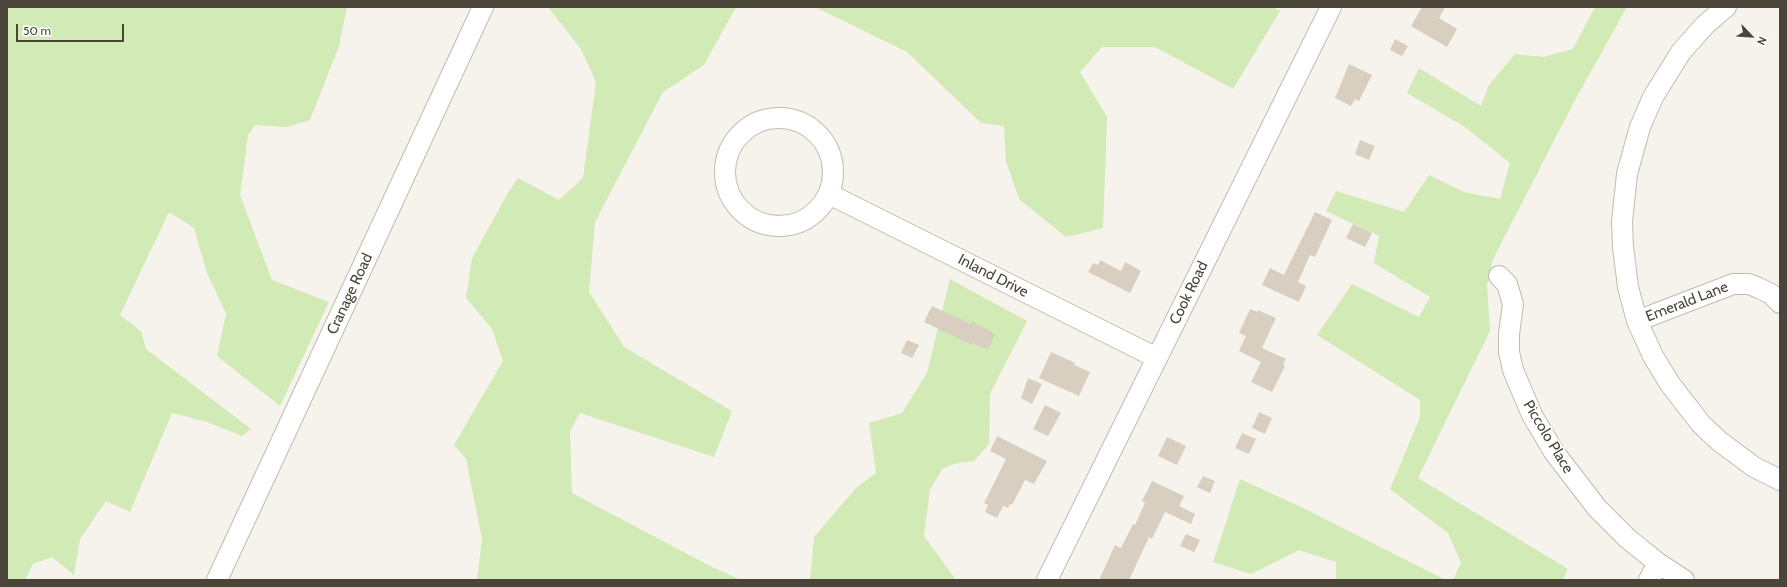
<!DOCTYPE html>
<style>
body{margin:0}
#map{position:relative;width:1787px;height:587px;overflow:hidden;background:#f6f3ec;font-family:Cabin,sans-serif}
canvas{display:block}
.frame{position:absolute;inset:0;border:8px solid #4b4439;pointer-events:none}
.north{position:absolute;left:1731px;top:16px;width:40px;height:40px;-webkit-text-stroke:3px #fff;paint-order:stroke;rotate:115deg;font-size:11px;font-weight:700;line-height:16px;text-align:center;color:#4b4439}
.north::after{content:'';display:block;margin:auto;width:14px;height:18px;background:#4b4439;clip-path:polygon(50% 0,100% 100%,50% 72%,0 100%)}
.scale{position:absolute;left:16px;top:24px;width:108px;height:18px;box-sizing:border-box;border:2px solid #4b4439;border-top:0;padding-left:5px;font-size:12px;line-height:14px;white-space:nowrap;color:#4b4439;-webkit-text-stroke:3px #fff;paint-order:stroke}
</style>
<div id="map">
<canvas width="1787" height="587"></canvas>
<div class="frame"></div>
<div class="north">N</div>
<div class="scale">50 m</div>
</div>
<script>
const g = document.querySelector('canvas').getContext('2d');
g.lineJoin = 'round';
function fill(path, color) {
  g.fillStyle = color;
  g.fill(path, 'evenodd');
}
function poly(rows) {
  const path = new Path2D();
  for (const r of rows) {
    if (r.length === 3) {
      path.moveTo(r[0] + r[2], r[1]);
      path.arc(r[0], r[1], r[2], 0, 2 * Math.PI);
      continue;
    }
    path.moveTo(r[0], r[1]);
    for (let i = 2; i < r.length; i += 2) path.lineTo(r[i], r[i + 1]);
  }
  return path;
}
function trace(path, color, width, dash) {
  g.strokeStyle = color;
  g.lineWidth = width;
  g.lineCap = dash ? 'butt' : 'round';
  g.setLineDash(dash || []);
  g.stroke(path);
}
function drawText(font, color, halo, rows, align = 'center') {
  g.font = font + ' Cabin,sans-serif';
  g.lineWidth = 3.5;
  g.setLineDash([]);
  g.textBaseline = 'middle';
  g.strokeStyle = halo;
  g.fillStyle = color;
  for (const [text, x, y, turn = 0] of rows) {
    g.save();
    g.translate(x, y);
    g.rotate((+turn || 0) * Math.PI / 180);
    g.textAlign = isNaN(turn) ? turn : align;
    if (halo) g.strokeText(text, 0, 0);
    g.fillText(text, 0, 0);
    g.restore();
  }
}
fill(poly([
 [7,7,347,7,339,46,310,120,287,127,255,125,248,135,240,195,272,280,329,302,280,406,217,356,226,314,207,273,194,228,169,212,120,315,141,331,146,349,251,429,242,436,207,422,172,413,130,512,106,501,80,539,74,575,52,557,33,564,25,580,7,580],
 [548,7,736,7,704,65,663,92,595,222,589,292,624,347,732,411,714,457,580,413,570,431,572,493,712,567,741,580,477,580,482,539,466,459,454,445,503,361,492,329,466,298,472,258,508,193,518,178,559,200,583,178,596,82,581,49],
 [815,7,1272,7,1280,11,1233,89,1155,47,1102,47,1080,72,1107,117,1103,228,1066,237,1019,199,1006,161,1004,126,981,123,907,52],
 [1595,7,1627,7,1574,102,1493,259,1487,285,1490,331,1418,478,1568,569,1563,580,1453,580,1461,563,1448,533,1390,489,1420,417,1420,400,1317,335,1352,284,1419,317,1430,297,1374,263,1379,236,1326,211,1336,191,1404,212,1429,175,1464,192,1500,199,1510,163,1465,127,1407,93,1419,68,1481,106,1489,85,1515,54,1543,57,1573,49],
 [950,279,1027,321,990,394,989,444,974,461,957,463,943,468,930,489,924,536,956,580,810,580,814,537,856,488,876,473,869,423,902,413,927,373],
 [1240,479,1301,507,1446,580,1336,580,1336,562,1299,550,1251,574,1213,562]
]), '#d2eab5');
fill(poly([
 [1422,7,1445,7,1439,18,1457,29,1447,47,1411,26],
 [1395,39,1408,46,1402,56,1390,50],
 [1349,64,1372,75,1359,101,1355,99,1351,106,1335,98],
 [1360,140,1375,146,1369,160,1355,154],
 [1315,212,1332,220,1315,257,1310,255,1298,282,1306,286,1299,302,1262,285,1270,268,1284,275],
 [1353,224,1372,233,1365,247,1346,238],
 [1100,260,1121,271,1125,262,1141,271,1130,293,1088,272,1093,263,1098,265],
 [932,306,971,324,972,321,995,334,988,350,973,343,972,345,924,322],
 [1250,309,1257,312,1258,310,1276,318,1262,348,1286,359,1283,365,1285,366,1272,392,1251,382,1261,362,1239,351,1246,336,1239,333],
 [907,340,919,345,912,358,901,353],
 [1051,352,1075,363,1074,365,1090,372,1079,396,1039,378],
 [1028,378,1042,384,1032,404,1021,398],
 [1045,405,1061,413,1048,436,1033,429],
 [1259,412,1272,418,1265,434,1252,428],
 [1242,433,1256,439,1249,454,1235,448],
 [997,436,1047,461,1034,484,1025,480,1012,505,1010,504,1008,508,1003,506,997,518,985,512,988,505,984,503,1006,459,990,451],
 [1167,437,1186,446,1177,465,1158,456],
 [1203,476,1215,481,1210,493,1197,487],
 [1152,481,1184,496,1179,506,1195,514,1191,524,1165,512,1152,539,1149,537,1129,580,1099,580,1115,545,1121,548,1133,524,1135,525,1145,503,1142,501],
 [1186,534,1200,540,1194,552,1180,546]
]), '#d8cfc1');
const minor = poly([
 [1726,7,1705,25,1681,52,1653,97,1640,127,1627,174,1622,222,1623,247,1628,287,1637,321,1653,356,1670,384,1701,424,1719,441,1754,467,1780,480],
 [779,172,54],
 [829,194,1157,358],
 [1499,276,1507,284,1513,304,1509,334,1509,352,1513,370,1532,415,1554,452,1597,508,1627,538,1658,563,1684,580],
 [1637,321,1733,284,1749,284,1759,288,1771,294,1780,303],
 [217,580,483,7],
 [1047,580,1331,7],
 [1649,580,1658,563]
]);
trace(minor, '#c2bbae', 22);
trace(minor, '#fff', 20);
drawText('15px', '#4b4439', '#fff', [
 ["Inland Drive",993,276,27],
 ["Cook Road",1189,293,-64],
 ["Cranage Road",350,294,-65],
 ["Emerald Lane",1687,302,-21],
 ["Piccolo Place",1548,437,59]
]);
</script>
